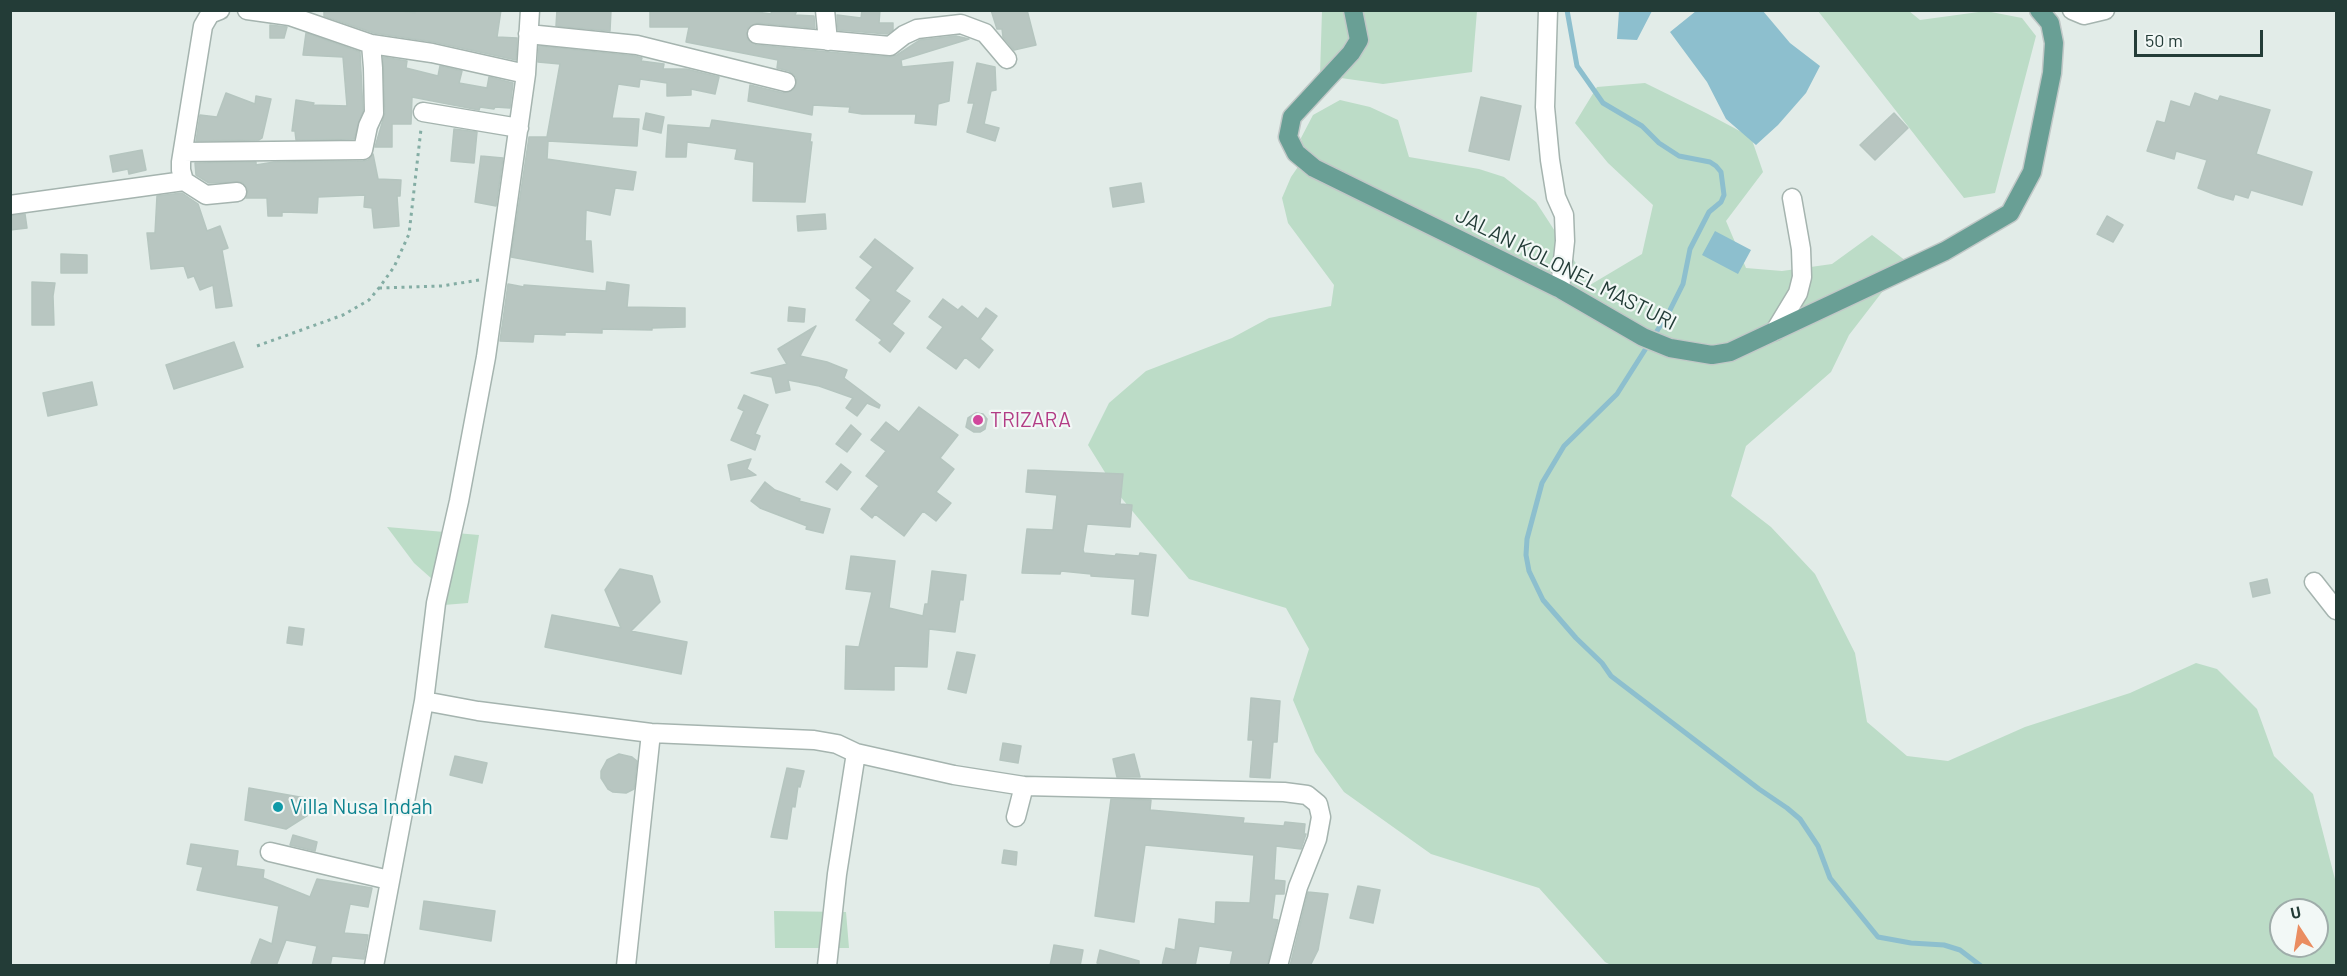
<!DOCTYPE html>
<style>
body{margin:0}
#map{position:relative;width:2347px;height:976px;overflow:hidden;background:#e2ece8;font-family:Barlow,sans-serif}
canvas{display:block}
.frame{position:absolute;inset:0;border:12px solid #233c37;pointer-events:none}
.north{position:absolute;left:2269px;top:898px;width:60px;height:60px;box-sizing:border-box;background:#f2f8f6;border:2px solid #9fadaa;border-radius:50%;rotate:348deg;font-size:16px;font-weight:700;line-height:24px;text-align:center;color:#233c37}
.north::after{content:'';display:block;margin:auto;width:21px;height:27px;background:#ea8d61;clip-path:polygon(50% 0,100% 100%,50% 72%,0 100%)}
.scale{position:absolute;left:2134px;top:30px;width:129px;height:27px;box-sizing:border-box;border:3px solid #233c37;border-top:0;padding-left:8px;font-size:18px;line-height:21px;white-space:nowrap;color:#233c37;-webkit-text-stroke:4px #f2f8f6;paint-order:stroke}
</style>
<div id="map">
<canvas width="2347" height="976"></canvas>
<div class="frame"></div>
<div class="north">U</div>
<div class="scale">50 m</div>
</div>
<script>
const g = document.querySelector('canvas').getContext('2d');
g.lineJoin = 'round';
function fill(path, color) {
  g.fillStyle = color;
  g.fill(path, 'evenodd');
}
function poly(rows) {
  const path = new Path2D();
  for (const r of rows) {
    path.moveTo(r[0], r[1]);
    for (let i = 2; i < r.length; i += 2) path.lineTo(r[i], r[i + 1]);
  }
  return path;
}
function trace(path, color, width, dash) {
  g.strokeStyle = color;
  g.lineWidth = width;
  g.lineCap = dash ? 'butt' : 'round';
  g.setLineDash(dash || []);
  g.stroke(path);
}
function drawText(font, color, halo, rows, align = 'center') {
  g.font = font + ' Barlow,sans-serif';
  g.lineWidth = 4.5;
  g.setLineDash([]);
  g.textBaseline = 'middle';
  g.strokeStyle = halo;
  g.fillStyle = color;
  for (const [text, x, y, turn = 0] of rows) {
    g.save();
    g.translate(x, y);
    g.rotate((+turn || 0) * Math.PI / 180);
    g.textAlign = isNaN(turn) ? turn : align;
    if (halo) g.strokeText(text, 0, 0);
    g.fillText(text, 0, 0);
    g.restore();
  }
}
fill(poly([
 [1322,11,1477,11,1472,72,1383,84,1320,75],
 [1818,11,1909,11,1920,20,1986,11,2022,18,2036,36,1995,193,1964,198],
 [1645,83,1706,113,1751,137,1763,172,1726,221,1746,268,1782,271,1832,264,1872,235,1906,261,1849,335,1831,372,1746,446,1731,496,1771,527,1815,574,1855,653,1867,722,1907,756,1948,761,2025,727,2130,693,2196,663,2217,669,2257,709,2274,756,2313,794,2336,883,2336,965,1611,965,1605,962,1539,888,1431,854,1344,792,1315,752,1293,700,1309,649,1286,608,1189,579,1119,495,1088,445,1109,403,1146,371,1232,338,1269,318,1331,306,1334,285,1288,223,1282,198,1291,177,1304,158,1301,138,1313,115,1340,100,1370,107,1398,120,1409,157,1479,169,1504,177,1536,202,1590,285,1642,254,1653,205,1608,163,1575,123,1597,87],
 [2281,910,2317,910,2317,946,2281,946],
 [387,527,479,535,468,603,444,605,432,579,414,563],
 [774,911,846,912,849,948,775,948]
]), '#bcdcc7');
fill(poly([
 [1619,11,1652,11,1637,40,1617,39],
 [1696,11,1763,11,1790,43,1820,66,1806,93,1778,125,1756,145,1726,119,1707,82,1670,32],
 [1715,231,1751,250,1738,274,1702,255]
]), '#8dbfce');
trace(poly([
 [1567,10,1577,66,1603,103,1642,126,1659,143,1679,156,1710,162,1716,166,1721,172,1724,195,1721,202,1709,212,1690,249,1683,284,1669,312,1617,394,1564,446,1542,483,1527,539,1526,555,1529,571,1543,600,1576,638,1602,663,1611,676,1759,789,1787,808,1800,819,1818,846,1830,878,1878,937,1911,943,1944,945,1960,950,1981,966]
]), '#8dbfce', 5);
const building = poly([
 [324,10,394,10,415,13,415,10,501,10,497,37,517,38,516,60,434,42,374,33,324,16,324,10],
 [557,10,611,10,610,31,556,26,557,10],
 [650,10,742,10,771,14,772,10,797,10,795,15,814,16,815,28,757,23,748,28,747,39,756,45,828,52,889,57,897,55,920,40,956,36,969,39,901,60,902,67,953,62,949,101,938,104,936,125,915,123,916,114,862,114,849,112,850,107,813,105,812,115,748,101,750,85,783,93,794,89,797,78,789,71,777,68,778,60,686,42,689,27,650,27,650,10],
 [862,10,880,10,879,23,893,23,893,30,887,34,838,30,837,15,861,18,862,10],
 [991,10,1027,10,1036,45,1014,50,1003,37,1002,29,997,29,991,10],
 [270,25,287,27,284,38,270,38,270,25],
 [306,33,360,52,363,111,354,139,296,140,295,131,292,131,296,100,314,103,313,105,347,106,343,57,303,55,306,33],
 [539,46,635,56,642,58,641,61,664,64,663,69,686,69,719,77,715,94,691,89,691,95,667,96,667,83,640,79,639,87,618,84,612,118,639,119,637,146,548,141,547,159,636,172,633,190,615,188,610,215,586,210,585,241,591,241,593,272,511,257,529,137,547,137,560,64,538,62,539,46],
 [383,57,407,61,406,68,438,76,440,66,462,71,459,83,487,88,489,77,513,83,510,108,495,107,494,109,480,107,479,110,412,97,411,124,392,124,392,147,375,147,385,113,383,57],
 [977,63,995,67,996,90,991,91,984,124,999,128,995,141,967,132,974,103,968,103,977,63],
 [226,93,255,104,256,96,271,99,262,138,259,140,196,141,200,115,217,117,226,93],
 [2195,93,2218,101,2220,96,2270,110,2256,154,2312,172,2302,205,2251,190,2248,198,2235,194,2233,200,2216,195,2198,188,2207,160,2176,151,2174,159,2147,151,2157,121,2165,123,2171,101,2190,107,2195,93],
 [1481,97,1521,106,1509,160,1469,151,1481,97],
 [646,113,664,117,661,133,643,129,646,113],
 [1894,113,1908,128,1875,160,1860,145,1894,113],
 [712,120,811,134,810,142,812,142,805,202,753,201,754,162,735,159,737,149,687,142,686,157,666,157,668,125,710,128,712,120],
 [454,129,477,132,474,163,451,161,454,129],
 [142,150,146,170,129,174,128,169,113,172,110,156,142,150],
 [373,154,378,179,401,180,400,196,397,196,399,226,374,228,372,208,364,207,365,195,318,197,317,213,282,212,282,216,268,216,267,198,246,198,248,190,242,182,209,183,196,175,195,163,256,162,256,165,274,162,363,161,368,160,373,154],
 [481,156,503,158,496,206,475,202,481,156],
 [1141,183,1144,202,1113,207,1110,188,1141,183],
 [182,193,198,204,207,231,220,226,228,248,222,250,232,306,216,308,213,285,200,290,194,276,188,278,184,266,151,269,147,233,155,233,157,196,182,193],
 [25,214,27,228,10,230,10,216,25,214],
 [825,214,826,229,798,231,797,216,825,214],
 [2107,216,2123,225,2113,242,2097,234,2107,216],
 [875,239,913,268,895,291,910,301,892,324,904,333,890,352,879,343,882,340,856,320,871,300,856,288,873,267,860,257,875,239],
 [61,254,87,255,87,273,61,273,61,254],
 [32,282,55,283,53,296,54,325,32,325,32,282],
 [607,282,629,285,627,307,685,308,685,327,652,328,652,330,602,329,602,333,565,332,565,335,534,334,533,342,500,341,508,284,524,287,524,285,606,291,607,282],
 [943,299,958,310,962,306,978,319,986,308,997,316,980,339,993,350,979,368,965,357,956,369,927,348,943,327,929,317,943,299],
 [789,307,805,309,804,322,788,321,789,307],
 [816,326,800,356,827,362,847,370,844,378,880,405,879,408,867,403,857,416,846,408,853,398,819,386,788,380,790,390,776,393,772,377,751,373,787,364,778,349,816,326],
 [234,342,243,367,174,389,166,365,234,342],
 [92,382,97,405,48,416,43,393,92,382],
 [744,395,768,405,755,434,760,436,755,450,731,440,744,411,738,408,744,395],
 [919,407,958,435,940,458,954,469,936,492,951,503,936,521,923,511,904,536,875,514,872,518,861,509,879,486,866,476,886,451,871,440,886,422,899,432,919,407],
 [976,413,983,414,987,419,985,429,980,432,974,432,966,427,968,418,976,413],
 [851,425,861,434,847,452,836,444,851,425],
 [751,459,747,469,756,475,731,480,728,465,751,459],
 [841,464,851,472,837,490,826,482,841,464],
 [1028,470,1123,474,1120,504,1132,505,1130,527,1087,524,1083,550,1084,553,1115,556,1116,554,1139,556,1140,553,1156,555,1148,616,1132,614,1135,579,1091,576,1091,574,1061,571,1060,574,1022,573,1027,529,1053,530,1057,495,1026,492,1028,470],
 [765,482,775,490,800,499,799,501,830,509,823,533,806,529,807,526,760,508,751,501,765,482],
 [851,556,895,561,889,608,923,616,925,604,928,604,932,571,966,575,963,600,960,599,955,632,929,629,927,667,894,666,894,690,845,689,846,646,859,647,872,592,846,589,851,556],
 [620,569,652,576,660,602,631,631,687,642,681,674,545,647,552,615,621,628,605,590,620,569],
 [2267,579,2270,593,2253,597,2250,583,2267,579],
 [289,627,304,629,302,645,287,643,289,627],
 [957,652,975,655,966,693,948,689,957,652],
 [1251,698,1280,701,1277,742,1273,742,1270,778,1250,777,1253,740,1248,740,1251,698],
 [1003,743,1021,746,1018,763,1000,760,1003,743],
 [619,754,632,757,637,761,634,789,626,793,613,792,608,789,601,778,601,771,607,760,619,754],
 [1134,754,1140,777,1117,777,1113,759,1134,754],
 [455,756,487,763,482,783,450,775,455,756],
 [787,768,804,771,800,787,798,786,795,807,792,806,787,839,771,837,787,768],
 [249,788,311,799,308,815,286,829,245,820,249,788],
 [1111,799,1151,800,1150,810,1244,818,1243,823,1284,826,1285,822,1305,824,1304,834,1306,834,1301,849,1276,846,1274,880,1285,881,1284,894,1275,894,1272,919,1278,920,1267,966,1230,966,1233,951,1199,946,1195,966,1162,966,1166,948,1175,950,1179,919,1215,924,1216,902,1250,903,1254,855,1145,845,1134,922,1095,916,1111,799],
 [293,835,317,842,315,851,290,845,293,835],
 [191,844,238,851,236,866,264,870,263,878,310,897,317,879,372,888,368,907,350,904,344,933,368,935,364,959,332,956,330,966,312,966,317,946,286,940,276,966,259,966,251,963,260,939,272,944,279,906,197,890,203,867,187,864,191,844],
 [1004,850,1017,852,1016,865,1002,863,1004,850],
 [1358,886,1380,890,1373,923,1350,918,1358,886],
 [1308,892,1328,894,1318,950,1310,966,1290,966,1308,892],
 [424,901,495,911,491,941,420,929,424,901],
 [1054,945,1083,950,1080,966,1050,966,1054,945],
 [1100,950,1139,961,1139,966,1106,966,1097,963,1100,950]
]);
fill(building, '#b8c6c1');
trace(building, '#b5c5bf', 1.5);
const minor = poly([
 [220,10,210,14,203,26,181,162,181,170,184,181,206,195,237,192],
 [247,10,290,16,371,44,432,53,526,74],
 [825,10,828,41],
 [1548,10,1545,107,1550,160,1556,197,1564,215,1565,241,1560,289],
 [2072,10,2084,15,2105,10],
 [528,34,637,45,786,82],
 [757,34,890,46,904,35,917,29,961,24,985,33,1007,59],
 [423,112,519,128],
 [183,152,363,150,368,126,374,113,373,68,371,44],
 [10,205,184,181],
 [1775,331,1798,293,1802,277,1801,249,1792,198],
 [2314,582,2336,610],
 [424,701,478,711,651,733,814,740,837,744,856,753,954,775,1024,786,1284,792,1307,795,1318,804,1321,817,1317,839,1298,887,1278,966],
 [1016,817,1024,786],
 [270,852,389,880],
 [374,966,424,701,436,603,459,501,486,357,526,74,530,10],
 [626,966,651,733],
 [827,966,837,874,856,753]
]);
const major = poly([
 [1353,10,1359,40,1351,53,1292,117,1288,137,1296,153,1314,168,1560,289,1643,337,1670,348,1712,355,1730,352,1945,251,2010,213,2032,172,2052,73,2054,43,2050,23,2039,10]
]);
trace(minor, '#a5b4af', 21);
trace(major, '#c1c8c7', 21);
trace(poly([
 [379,288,442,286,479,280],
 [257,346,343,315,369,300,379,288,394,267,409,234,421,129]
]), '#84ada4', 3, [3, 4.5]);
trace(minor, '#fff', 18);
trace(major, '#699f95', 18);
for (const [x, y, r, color] of [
 [978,420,6,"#d1479c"],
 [278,807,6,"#0f9aa8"]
]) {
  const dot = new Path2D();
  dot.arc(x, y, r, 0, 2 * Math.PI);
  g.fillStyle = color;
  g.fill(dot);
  trace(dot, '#f2f8f6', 2);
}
drawText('21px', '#233c37', '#f2f8f6', [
 ["JALAN KOLONEL MASTURI",1566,269,27]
]);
drawText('21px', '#b23c85', '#f2f8f6', [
 ["TRIZARA",990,420]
], 'left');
drawText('21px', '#0d838f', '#f2f8f6', [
 ["Villa Nusa Indah",290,807]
], 'left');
</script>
